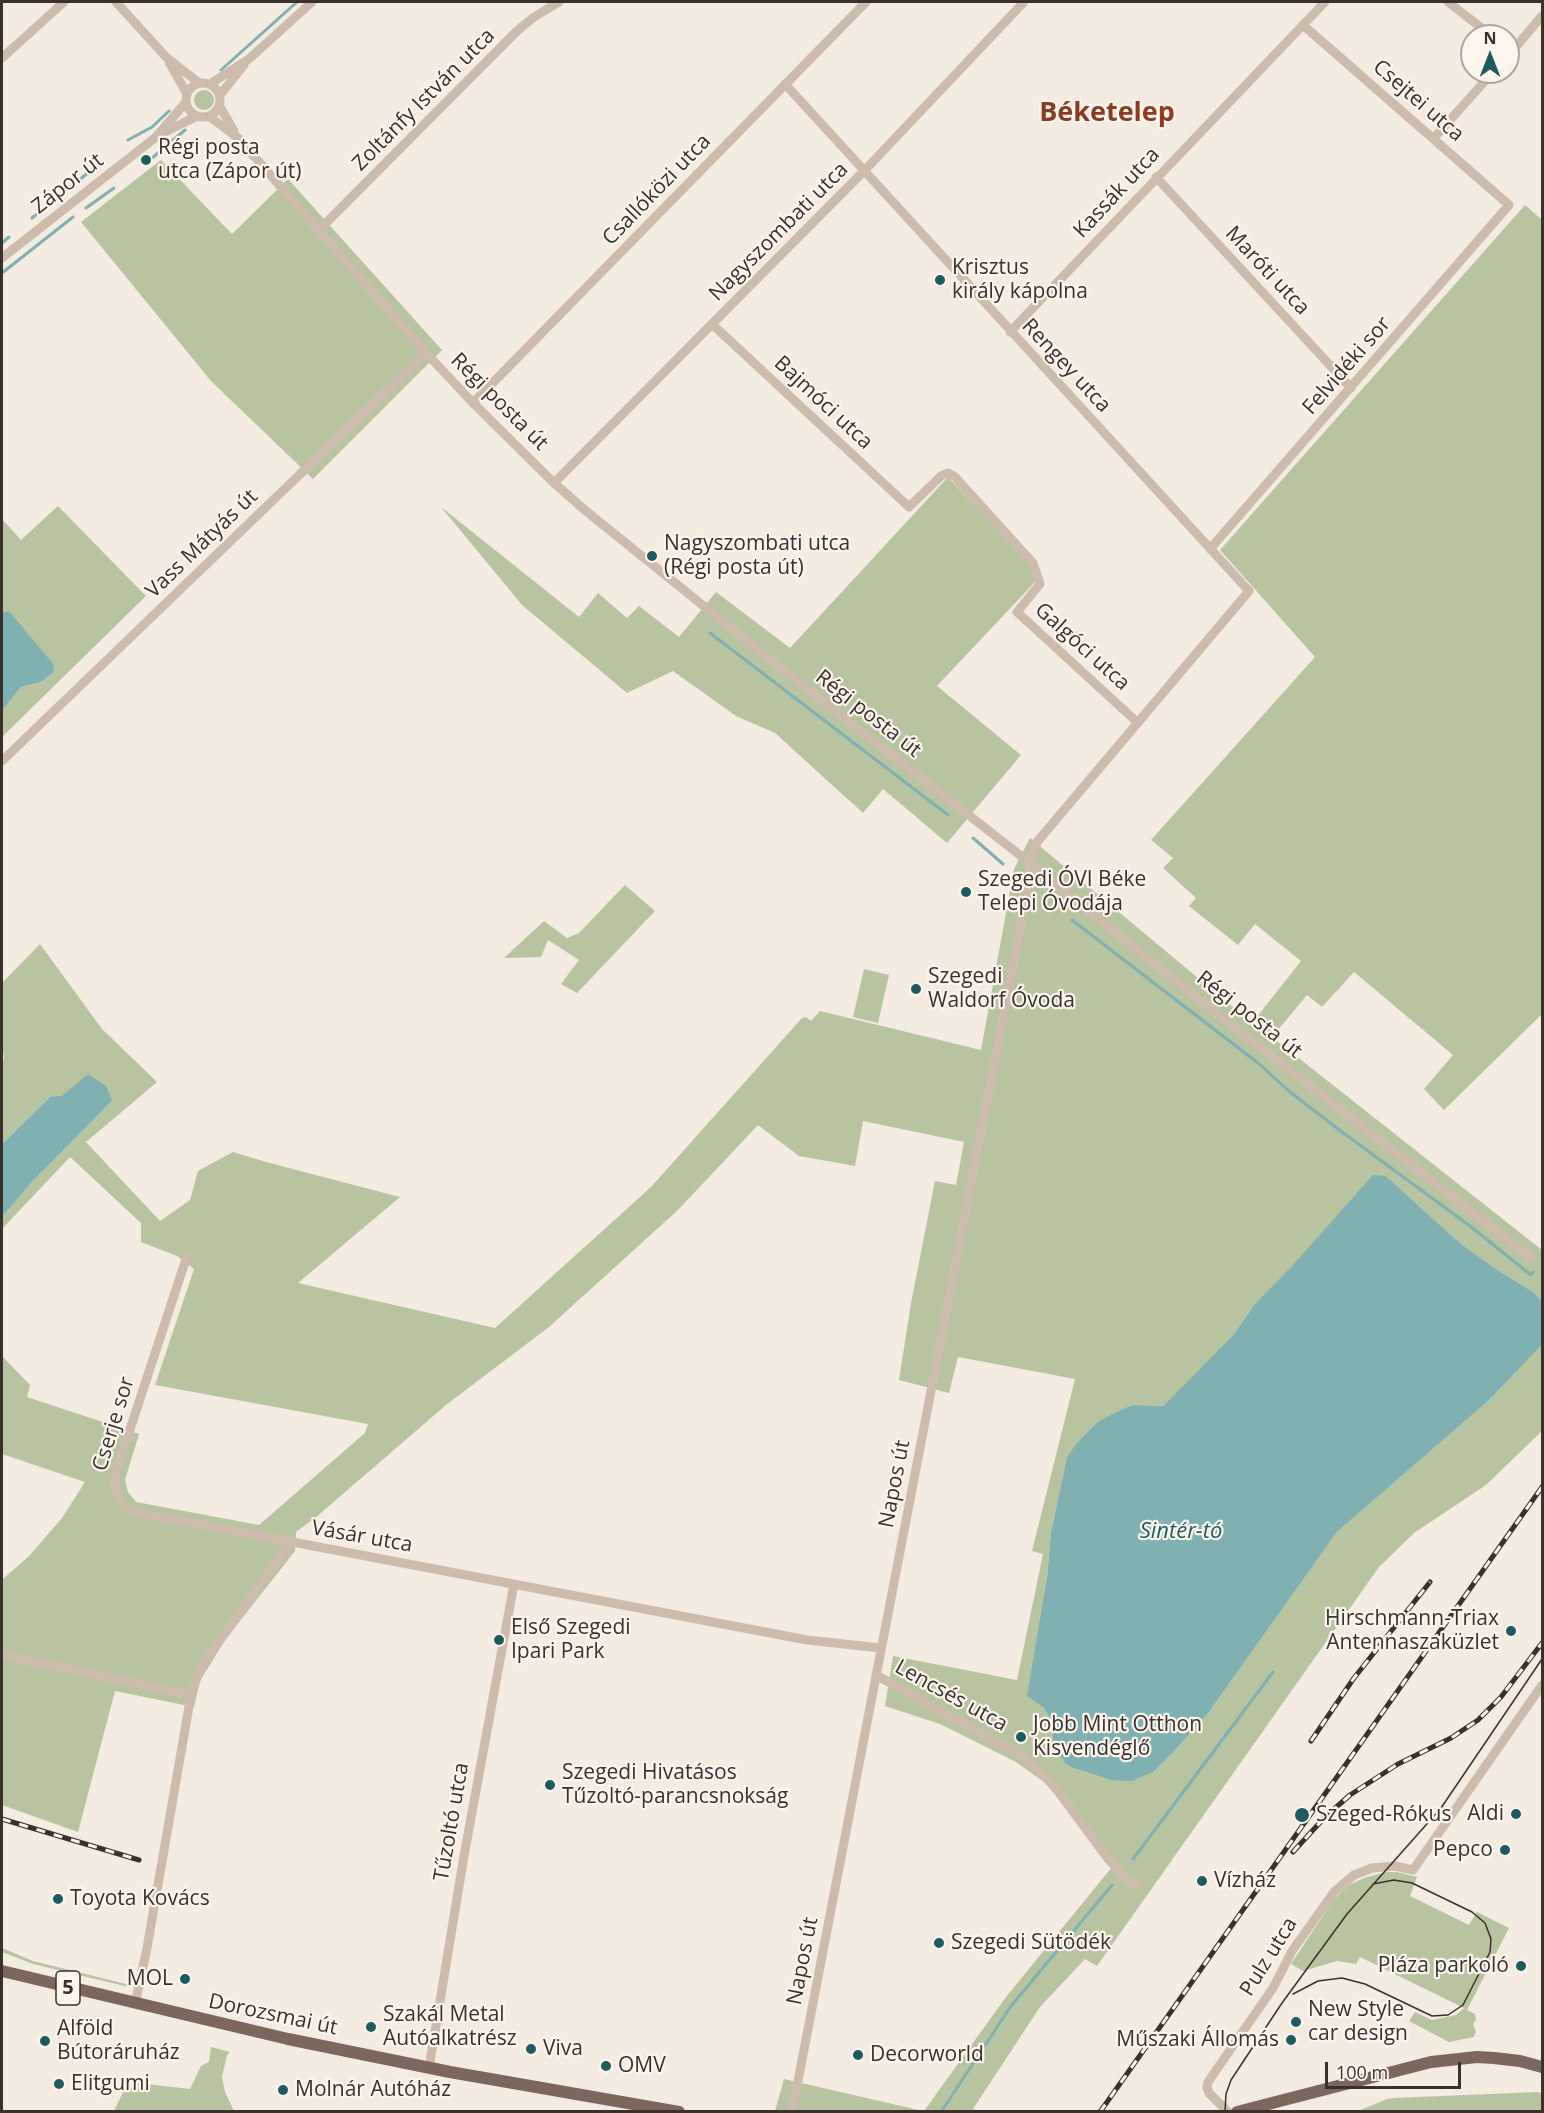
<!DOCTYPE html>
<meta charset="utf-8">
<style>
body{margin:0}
#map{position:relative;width:1544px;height:2113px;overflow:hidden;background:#f4ebe1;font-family:"Open Sans",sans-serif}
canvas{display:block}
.frame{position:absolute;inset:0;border:3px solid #3b302b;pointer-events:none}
.north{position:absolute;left:1460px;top:24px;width:60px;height:60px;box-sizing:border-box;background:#fbf5ee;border:2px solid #aea6a0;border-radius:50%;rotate:0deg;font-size:16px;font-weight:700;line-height:24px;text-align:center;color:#3b302b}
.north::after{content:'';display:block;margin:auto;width:21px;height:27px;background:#1f5a5e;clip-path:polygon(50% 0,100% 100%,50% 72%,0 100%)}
.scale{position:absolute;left:1325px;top:2062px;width:136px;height:27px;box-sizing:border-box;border:3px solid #3b302b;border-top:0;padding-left:8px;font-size:18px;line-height:21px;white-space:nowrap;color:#3b302b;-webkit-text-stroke:4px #fbf5ee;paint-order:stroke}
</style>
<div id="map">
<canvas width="1544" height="2113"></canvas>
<div class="frame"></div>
<div class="north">N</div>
<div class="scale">100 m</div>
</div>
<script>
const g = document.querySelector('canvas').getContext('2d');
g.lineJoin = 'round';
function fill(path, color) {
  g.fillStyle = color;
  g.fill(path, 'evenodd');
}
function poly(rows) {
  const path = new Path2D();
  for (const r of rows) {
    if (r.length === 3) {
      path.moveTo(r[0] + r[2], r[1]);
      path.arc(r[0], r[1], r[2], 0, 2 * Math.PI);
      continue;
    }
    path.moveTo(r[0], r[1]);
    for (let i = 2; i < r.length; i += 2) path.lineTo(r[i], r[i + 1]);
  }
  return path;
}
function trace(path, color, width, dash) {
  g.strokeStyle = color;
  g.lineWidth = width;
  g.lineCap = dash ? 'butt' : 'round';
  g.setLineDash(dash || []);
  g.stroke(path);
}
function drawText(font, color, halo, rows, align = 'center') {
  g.font = font + ' "Open Sans",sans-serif';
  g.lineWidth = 4.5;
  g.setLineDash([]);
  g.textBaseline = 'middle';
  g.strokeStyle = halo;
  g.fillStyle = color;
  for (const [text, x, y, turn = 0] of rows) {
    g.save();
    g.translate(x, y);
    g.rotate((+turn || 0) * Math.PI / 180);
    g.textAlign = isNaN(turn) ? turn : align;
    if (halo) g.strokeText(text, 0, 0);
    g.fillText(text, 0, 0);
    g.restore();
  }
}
fill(poly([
 [204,100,10],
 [161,160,232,234,288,179,442,350,313,479,211,381,81,222],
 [1525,205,1542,220,1542,1014,1444,1110,1424,1089,1453,1055,1354,972,1322,1007,1307,995,1272,1037,1542,1250,1542,1301,1533,1292,1496,1269,1461,1244,1386,1176,1254,1305,1234,1334,1163,1406,1133,1405,1067,1457,1051,1532,1047,1578,1043,1707,1052,1721,1073,1768,1111,1780,1177,1748,1209,1712,1337,1532,1487,1402,1542,1345,1542,1431,1486,1485,1414,1533,1379,1567,1097,1966,1085,1959,1040,2007,973,2109,979,2111,924,2111,1006,1997,1112,1867,1048,1785,1016,1762,940,1724,885,1706,893,1656,1017,1680,1043,1554,1032,1551,1075,1379,958,1357,949,1393,899,1380,911,1303,935,1181,956,1185,964,1142,863,1121,855,1166,799,1156,758,1125,678,1210,549,1327,446,1405,315,1518,296,1532,295,1551,225,1640,200,1681,194,1707,115,1691,78,1832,2,1805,2,1580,30,1555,62,1518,85,1482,2,1454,2,1356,30,1385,27,1397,139,1434,125,1480,128,1492,136,1502,259,1525,365,1433,368,1424,155,1385,194,1269,177,1256,141,1242,141,1223,70,1157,2,1229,2,1217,31,1183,112,1101,88,1074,62,1097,50,1097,2,1144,2,1065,4,1058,2,1045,2,983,40,944,102,1029,157,1082,86,1142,160,1221,190,1200,198,1171,233,1152,266,1162,400,1197,298,1283,495,1328,651,1187,802,1018,806,1017,811,1021,820,1011,981,1050,1014,869,1030,838,1252,1023,1301,961,1255,924,1238,945,1189,906,1196,898,1163,868,1173,858,1151,840,1315,657,1220,550],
 [948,477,1030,563,1035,582,937,686,1021,755,947,843,883,789,863,813,775,733,736,716,673,671,627,693,522,605,441,507,579,617,598,593,627,618,639,606,679,637,716,592,790,648],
 [58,506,146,596,2,737,2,711,21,687,41,682,53,673,9,611,2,612,2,519,21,540],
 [625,885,655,911,577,993,561,984,579,960,548,940,541,957,504,958,544,921,567,938,579,933],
 [864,969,889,975,878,1023,853,1017],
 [1386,1872,1397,1872,1417,1877,1410,1896,1469,1925,1477,1912,1509,1928,1467,2010,1475,2014,1476,2020,1473,2024,1476,2032,1474,2037,1449,2042,1409,2021,1415,2012,1432,2020,1456,2015,1464,2008,1360,1957,1356,1964,1337,1961,1303,1971,1291,1964,1334,1899,1349,1885,1364,1878],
 [2,1948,33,1961,130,1985,129,1987,33,1964,2,1952],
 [211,2047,230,2052,227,2055,222,2077,225,2092,234,2111,114,2111,123,2092,137,2083,190,2089,201,2066,209,2062],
 [784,2079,923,2111,775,2111],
 [1538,2092,1542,2094,1542,2111,1358,2111,1387,2099,1394,2098]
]), '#b8c4a0');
fill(poly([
 [9,611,54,665,53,673,41,682,21,687,2,711,2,612],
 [88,1074,106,1086,112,1101,31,1183,2,1217,2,1144,50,1097,62,1096],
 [1373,1175,1386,1176,1461,1244,1496,1269,1533,1292,1542,1301,1542,1345,1487,1402,1337,1532,1209,1712,1177,1748,1153,1772,1132,1781,1111,1780,1073,1768,1064,1762,1053,1739,1052,1721,1043,1707,1027,1696,1047,1578,1051,1532,1067,1457,1076,1444,1099,1421,1121,1410,1133,1405,1163,1406,1234,1334,1254,1305,1293,1265]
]), '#7fb0b2');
trace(poly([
 [221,70,297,2],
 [128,140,152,127,169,111],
 [151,159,185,130],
 [86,208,114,188],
 [32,218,94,168],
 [2,243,9,237],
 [2,273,73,217],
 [710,633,948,815],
 [973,838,1003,864],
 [1072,920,1258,1063,1290,1092,1342,1132,1470,1226,1531,1275,1533,1272],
 [1133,1859,1273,1672],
 [941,2112,1011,2006,1112,1885]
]), '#7fb0b2', 3);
trace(poly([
 [116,2,166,57,199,83],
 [1448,2,1492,36],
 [1508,56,1542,16],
 [2,58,64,2],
 [169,62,187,94],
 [203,100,17],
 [210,84,249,59,312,2],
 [785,84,1249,591,1037,842,1030,863,1027,893,792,2112],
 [220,95,244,65],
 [219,105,234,131],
 [209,116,238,138,426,353,473,403,554,483,586,511,773,662,1030,863,1178,983,1531,1258],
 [163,133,197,116],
 [1433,139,1493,72],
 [1156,177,1351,388],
 [319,230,518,30,534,17,559,2],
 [2,258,156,137,186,102],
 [712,324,909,507,941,476,948,473,955,477,1033,563,1040,584,1017,612,1137,722],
 [1010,332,1325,2],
 [473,403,866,2],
 [554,483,865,170,1024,2],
 [1210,549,1509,205,1303,25],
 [2,761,426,353],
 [187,1256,116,1472,115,1485,118,1496,125,1506,135,1512,807,1640,881,1648],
 [2,1655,191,1695],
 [876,1675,1022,1756,1044,1775,1057,1790,1109,1860,1129,1882,1138,1885],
 [135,2004,147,1948,191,1695,198,1674,207,1658,291,1542],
 [429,2068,464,1856,514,1584],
 [1228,2112,1209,2093,1207,2088,1208,2082,1273,1988,1292,1951,1334,1892,1354,1875,1372,1868,1395,1866,1413,1870,1542,1685]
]), '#cdbbac', 9);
trace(poly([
 [2,1971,288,2039,450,2072,679,2112],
 [1237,2112,1431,2062,1477,2057,1494,2058,1520,2061,1542,2067]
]), '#7d675c', 12);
trace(poly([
 [1293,1994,1318,1981,1342,1978,1365,1984,1432,2016,1448,2015,1463,2005,1490,1952,1491,1939,1485,1923,1472,1912,1412,1883,1394,1880,1373,1884],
 [1225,2112,1226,2094,1231,2080,1282,2003,1347,1914,1441,1808,1542,1659]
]), '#3b302b', 1.5);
const rail = poly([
 [1311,1741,1354,1678,1430,1582],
 [2,1819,139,1860],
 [1293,1852,1325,1817,1350,1795,1398,1764,1451,1738,1478,1720,1501,1697,1542,1643],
 [1100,2112,1542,1487]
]);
trace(rail, '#3b302b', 5);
trace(rail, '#fbf5ee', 3, [9]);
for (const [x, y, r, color] of [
 [146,160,6,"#1f5a5e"],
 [940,280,6,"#1f5a5e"],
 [652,556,6,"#1f5a5e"],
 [966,892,6,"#1f5a5e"],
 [916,989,6,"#1f5a5e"],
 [1511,1631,6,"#1f5a5e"],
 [499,1640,6,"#1f5a5e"],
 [1021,1737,6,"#1f5a5e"],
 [550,1785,6,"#1f5a5e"],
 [1516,1814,6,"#1f5a5e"],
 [1302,1815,8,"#1f5a5e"],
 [1505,1850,6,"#1f5a5e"],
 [1202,1881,6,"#1f5a5e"],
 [58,1899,6,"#1f5a5e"],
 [939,1943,6,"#1f5a5e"],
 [1521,1966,6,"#1f5a5e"],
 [185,1979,6,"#1f5a5e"],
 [1296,2022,6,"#1f5a5e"],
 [371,2027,6,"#1f5a5e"],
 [1291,2040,6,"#1f5a5e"],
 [45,2041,6,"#1f5a5e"],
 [531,2049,6,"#1f5a5e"],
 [858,2055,6,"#1f5a5e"],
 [606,2066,6,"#1f5a5e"],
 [59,2084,6,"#1f5a5e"],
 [283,2090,6,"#1f5a5e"]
]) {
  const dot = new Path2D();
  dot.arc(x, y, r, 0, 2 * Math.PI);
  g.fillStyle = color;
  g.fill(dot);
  trace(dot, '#fbf5ee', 2);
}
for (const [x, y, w] of [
 [68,1988,24]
]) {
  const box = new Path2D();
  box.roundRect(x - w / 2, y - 17, w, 34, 4.5);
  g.fillStyle = '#fbf5ee';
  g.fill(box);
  trace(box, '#3b302b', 1.5);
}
drawText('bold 20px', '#3b302b', null, [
 ["5",68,1988]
]);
drawText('21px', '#3b302b', '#fbf5ee', [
 ["Zoltánfy István utca",424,100,-45],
 ["Csejtei utca",1418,101,41],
 ["Zápor út",68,184,-38],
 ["Csallóközi utca",657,190,-46],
 ["Kassák utca",1117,193,-47],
 ["Nagyszombati utca",779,232,-45],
 ["Maróti utca",1267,271,47],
 ["Rengey utca",1066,366,47],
 ["Felvidéki sor",1347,366,-49],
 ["Régi posta út",499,402,45],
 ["Bajmóci utca",823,403,43],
 ["Vass Mátyás út",202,544,-44],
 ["Galgóci utca",1082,647,42],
 ["Régi posta út",868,714,38],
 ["Régi posta út",1249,1015,38],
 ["Cserje sor",114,1424,-73],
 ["Napos út",895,1484,-79],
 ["Vásár utca",362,1537,10],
 ["Lencsés utca",951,1696,29],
 ["Tűzoltó utca",452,1822,-80],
 ["Pulz utca",1269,1957,-58],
 ["Napos út",803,1961,-79],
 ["Dorozsmai út",273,2015,12]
]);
drawText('21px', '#3b302b', '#fbf5ee', [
 ["Régi posta",158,148],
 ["utca (Zápor út)",158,172],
 ["Krisztus",952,268],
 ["király kápolna",952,292],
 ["Nagyszombati utca",664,544],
 ["(Régi posta út)",664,568],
 ["Szegedi ÓVI Béke",978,880],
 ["Telepi Óvodája",978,904],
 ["Szegedi",928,977],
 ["Waldorf Óvoda",928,1001],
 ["Hirschmann-Triax",1499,1619,"right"],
 ["Antennaszaküzlet",1499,1643,"right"],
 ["Első Szegedi",511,1628],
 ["Ipari Park",511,1652],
 ["Jobb Mint Otthon",1033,1725],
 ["Kisvendéglő",1033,1749],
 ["Szegedi Hivatásos",562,1773],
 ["Tűzoltó-parancsnokság",562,1797],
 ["Aldi",1504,1814,"right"],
 ["Szeged-Rókus",1316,1815],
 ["Pepco",1493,1850,"right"],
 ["Vízház",1214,1881],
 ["Toyota Kovács",70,1899],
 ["Szegedi Sütödék",951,1943],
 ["Pláza parkoló",1509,1966,"right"],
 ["MOL",173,1979,"right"],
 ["New Style",1308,2010],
 ["car design",1308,2034],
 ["Szakál Metal",383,2015],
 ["Autóalkatrész",383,2039],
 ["Alföld",57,2029],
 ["Bútoráruház",57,2053],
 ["Műszaki Állomás",1279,2040,"right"],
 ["Viva",543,2049],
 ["Decorworld",870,2055],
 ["OMV",618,2066],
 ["Elitgumi",71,2084],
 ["Molnár Autóház",295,2090]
], 'left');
drawText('italic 22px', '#1f5a5e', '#fbf5ee', [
 ["Sintér-tó",1181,1532]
]);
drawText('bold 27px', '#8c3b22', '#fbf5ee', [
 ["Béketelep",1107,113]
]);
</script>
